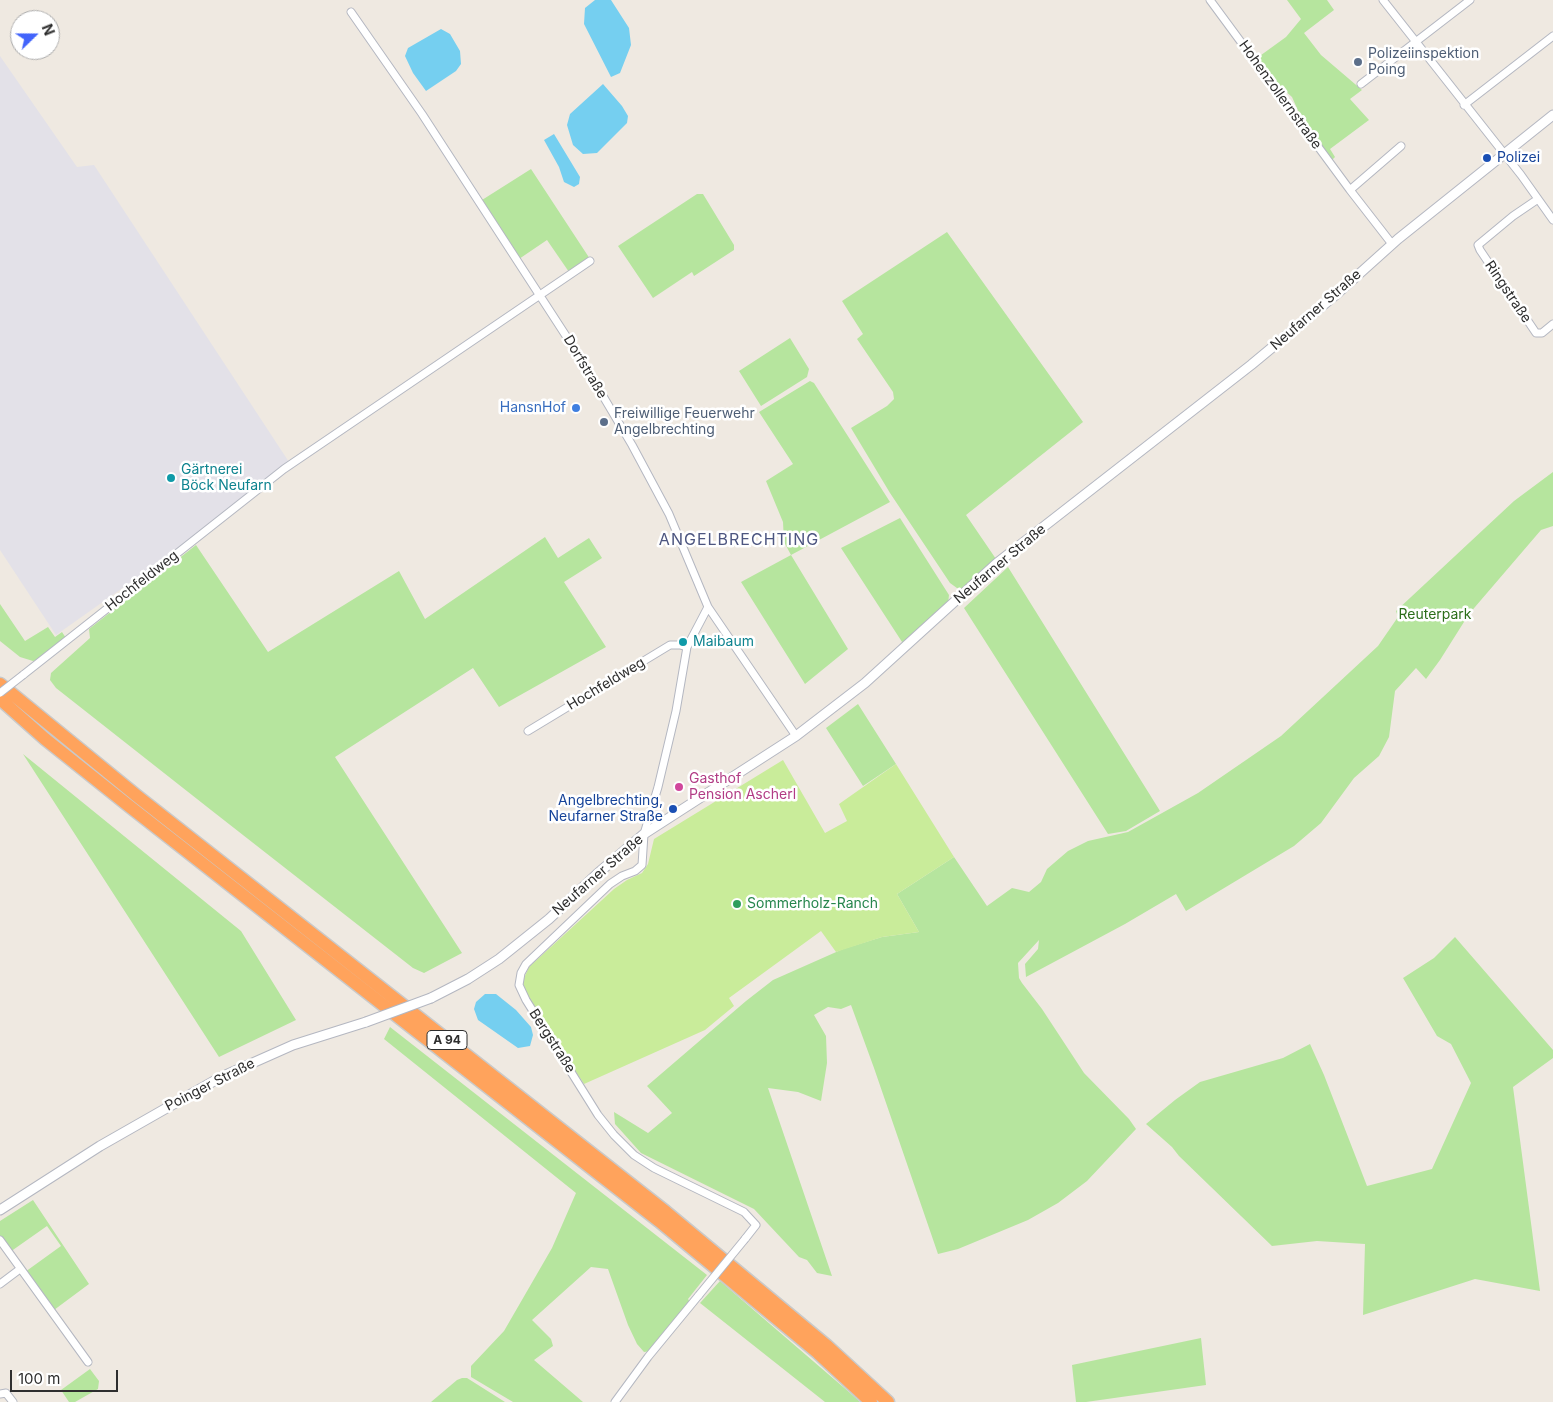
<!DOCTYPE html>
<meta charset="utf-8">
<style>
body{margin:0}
#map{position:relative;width:1553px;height:1402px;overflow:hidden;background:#efe9e1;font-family:Inter,sans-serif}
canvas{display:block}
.north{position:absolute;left:10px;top:10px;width:50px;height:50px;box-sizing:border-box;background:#fff;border:1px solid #ababab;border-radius:50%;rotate:68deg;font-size:14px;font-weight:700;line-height:20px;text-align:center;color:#2e2e2e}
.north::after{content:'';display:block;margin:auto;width:18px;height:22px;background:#4264fb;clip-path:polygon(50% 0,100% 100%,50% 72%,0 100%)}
.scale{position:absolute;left:10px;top:1370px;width:108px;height:22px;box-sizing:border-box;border:2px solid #2e2e2e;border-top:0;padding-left:6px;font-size:15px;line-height:18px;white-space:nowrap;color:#2e2e2e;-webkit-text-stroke:4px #fff;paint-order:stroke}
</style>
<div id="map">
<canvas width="1553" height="1402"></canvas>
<div class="north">N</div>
<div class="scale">100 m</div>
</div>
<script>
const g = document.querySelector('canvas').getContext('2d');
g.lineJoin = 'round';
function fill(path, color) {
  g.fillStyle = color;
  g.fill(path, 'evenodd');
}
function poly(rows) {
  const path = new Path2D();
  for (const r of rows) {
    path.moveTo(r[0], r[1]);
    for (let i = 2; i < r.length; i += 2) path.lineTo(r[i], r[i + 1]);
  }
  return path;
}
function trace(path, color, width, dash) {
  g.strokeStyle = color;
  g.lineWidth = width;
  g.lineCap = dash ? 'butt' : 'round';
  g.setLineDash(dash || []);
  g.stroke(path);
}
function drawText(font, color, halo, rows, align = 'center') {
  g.font = font + ' Inter,sans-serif';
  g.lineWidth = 5;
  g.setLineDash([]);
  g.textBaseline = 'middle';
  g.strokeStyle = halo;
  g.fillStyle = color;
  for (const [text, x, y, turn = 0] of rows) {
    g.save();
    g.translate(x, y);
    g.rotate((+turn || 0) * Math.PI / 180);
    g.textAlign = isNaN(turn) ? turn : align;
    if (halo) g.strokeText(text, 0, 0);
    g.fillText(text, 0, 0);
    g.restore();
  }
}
fill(poly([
 [0,56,77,167,94,165,289,462,175,551,56,635,0,550]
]), '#e3e1e8');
fill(poly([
 [1287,0,1327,0,1334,10,1304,33,1321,55,1362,90,1350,99,1369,120,1330,149,1335,157,1331,161,1309,131,1310,128,1300,115,1292,97,1273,80,1257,58,1286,37,1301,19],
 [531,169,590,259,569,272,547,240,519,259,482,200],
 [697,194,703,194,734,245,734,250,694,276,692,272,653,298,618,246],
 [947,232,1083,422,966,515,996,559,961,591,950,583,890,493,851,428,887,406,894,399,893,392,857,339,863,334,842,301],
 [790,338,809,369,807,377,761,406,739,371],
 [810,381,814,383,890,502,791,555,848,649,805,684,741,582,791,555,784,542,783,522,766,481,793,464,759,412],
 [1553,472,1553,526,1541,530,1469,614,1440,660,1426,679,1416,668,1395,691,1389,737,1379,756,1354,778,1321,823,1294,846,1186,911,1176,894,1125,924,1026,977,1025,964,1038,949,1039,940,1018,963,1019,978,1022,983,1042,1009,1084,1073,1129,1119,1136,1129,1087,1181,1058,1203,1028,1220,958,1249,938,1254,874,1068,851,1005,841,1009,828,1007,814,1015,826,1036,827,1063,821,1101,798,1092,768,1088,832,1276,817,1273,807,1260,799,1257,754,1209,641,1153,615,1124,614,1112,648,1133,672,1113,647,1086,746,1001,773,980,843,949,882,937,919,932,897,894,954,857,987,906,1012,888,1029,892,1041,882,1047,869,1068,851,1088,841,1128,832,1198,793,1281,736,1378,646,1398,617,1396,611,1514,501],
 [900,518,949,595,948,604,904,645,841,548],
 [545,537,558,558,589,538,602,558,564,582,606,647,499,707,473,668,335,757,462,953,424,973,413,968,211,810,56,688,50,680,51,673,90,638,89,629,196,545,268,652,399,571,425,619],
 [1008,567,1160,811,1126,831,1108,834,964,608],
 [0,604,25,641,48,627,55,637,62,632,66,638,40,659,33,661,20,657,0,641],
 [858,704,896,764,863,786,826,728],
 [23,754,241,931,296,1020,219,1057],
 [1455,937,1553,1050,1553,1058,1513,1087,1540,1291,1475,1279,1363,1315,1365,1244,1317,1241,1272,1246,1179,1156,1172,1147,1146,1124,1175,1100,1200,1082,1283,1058,1310,1044,1324,1075,1367,1186,1432,1169,1471,1083,1451,1044,1437,1036,1403,978,1434,958],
 [390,1027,707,1275,688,1299,690,1302,651,1351,644,1352,637,1344,628,1325,608,1269,591,1267,532,1320,551,1339,553,1346,534,1360,583,1402,513,1402,471,1377,471,1366,504,1331,552,1248,576,1193,384,1039],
 [33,1200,89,1284,54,1310,25,1272,61,1246,47,1226,10,1252,0,1238,0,1221],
 [720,1281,849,1392,860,1402,825,1402,700,1303],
 [1201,1338,1206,1385,1086,1402,1076,1402,1072,1365],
 [90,1369,99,1381,98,1389,75,1402,69,1402,61,1390],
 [462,1378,467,1378,505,1402,431,1402,457,1380]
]), '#b6e59e');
fill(poly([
 [783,760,825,833,847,821,839,804,896,764,954,857,897,894,919,932,882,937,836,952,821,931,729,998,734,1006,705,1030,584,1084,525,995,523,986,524,978,529,967,614,889,627,880,642,873,648,864,654,839]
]), '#c9ec9a');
fill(poly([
 [595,0,611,0,629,28,631,45,620,73,611,77,584,24,585,8],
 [441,29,450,34,460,51,461,64,456,71,426,91,413,73,405,56,408,48],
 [603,84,622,106,628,116,627,123,597,153,583,154,573,145,567,125,570,114],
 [554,134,580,177,579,184,574,187,564,182,559,167,544,140],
 [485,994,496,994,516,1010,531,1027,533,1035,530,1046,518,1048,478,1020,474,1009,476,1002]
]), '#75cff0');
const minor = poly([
 [1210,0,1350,190,1392,244],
 [1383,0,1521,175,1553,220],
 [351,12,422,114,581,359,632,445,669,514,708,607,796,736],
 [1361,84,1470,0],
 [1464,105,1553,36],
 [1350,190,1401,146],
 [1538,199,1513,216,1478,245,1480,250,1536,333,1542,333,1553,324],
 [708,607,687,647,676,711,658,787,644,834,642,865,635,871,622,876,610,884,526,964,521,973,519,985,526,1000,598,1115,614,1135,634,1155,654,1168,744,1212,756,1225,745,1239],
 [23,675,284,469,590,261],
 [528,731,670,645,680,645,687,647],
 [0,1240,88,1362],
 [0,1284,20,1269],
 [0,1394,6,1393,13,1402],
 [615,1402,648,1357,699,1295]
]);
const tertiary = poly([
 [431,998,468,979,499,959,549,919,597,874,644,834,796,736,865,683,997,563,1251,365,1339,292,1398,239,1553,115],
 [0,1210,100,1146,221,1077,293,1045,366,1022]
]);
const motorway = poly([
 [0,684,137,796,666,1212,826,1345,888,1402],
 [0,699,45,739,129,806,659,1221,818,1353,871,1402]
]);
trace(minor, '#b4b7c1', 9);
trace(tertiary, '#b4b7c1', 11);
trace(motorway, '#c9c9c9', 15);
trace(minor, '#fff', 7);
trace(tertiary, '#fff', 9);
trace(motorway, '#ffa35c', 12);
const minorBridge = poly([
 [0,693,23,675],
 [699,1295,745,1239]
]);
const tertiaryBridge = poly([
 [366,1022,431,998]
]);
trace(minorBridge, '#b4b7c1', 9, []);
trace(tertiaryBridge, '#b4b7c1', 11, []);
trace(minorBridge, '#fff', 7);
trace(tertiaryBridge, '#fff', 9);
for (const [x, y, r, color] of [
 [1358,62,5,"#5c6f8a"],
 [1487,158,5,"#1a4fb4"],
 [576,408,5,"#3f7fe0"],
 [604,422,5,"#5c6f8a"],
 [171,478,5,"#0f9aa8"],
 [683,642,5,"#0f9aa8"],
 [679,787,5,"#d1479c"],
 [673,809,5,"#1a4fb4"],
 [737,904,5,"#2e9e5b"]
]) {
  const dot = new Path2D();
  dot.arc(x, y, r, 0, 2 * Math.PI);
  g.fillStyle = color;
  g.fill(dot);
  trace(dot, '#fff', 2);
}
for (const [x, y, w] of [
 [447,1040,40]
]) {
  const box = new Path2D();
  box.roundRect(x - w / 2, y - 9.5, w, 19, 4);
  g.fillStyle = '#fff';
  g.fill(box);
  trace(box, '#2e2e2e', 1);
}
drawText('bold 12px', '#2e2e2e', null, [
 ["A 94",447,1040]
]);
drawText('14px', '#4e5e75', '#fff', [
 ["Polizeiinspektion",1368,54],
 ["Poing",1368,70],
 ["Freiwillige Feuerwehr",614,414],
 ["Angelbrechting",614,430]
], 'left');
drawText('14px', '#2e2e2e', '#fff', [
 ["Hohenzollernstraße",1280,95,54],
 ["Ringstraße",1508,292,56],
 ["Neufarner Straße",1316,310,-41],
 ["Dorfstraße",585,367,59],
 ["Neufarner Straße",1000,564,-40],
 ["Hochfeldweg",142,581,-38],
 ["Hochfeldweg",606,684,-31],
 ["Neufarner Straße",598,875,-41],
 ["Bergstraße",552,1041,57],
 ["Poinger Straße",210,1085,-27]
]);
drawText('14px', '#164399', '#fff', [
 ["Polizei",1497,158],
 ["Angelbrechting,",663,801,"right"],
 ["Neufarner Straße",663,817,"right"]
], 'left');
drawText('14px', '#366cbe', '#fff', [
 ["HansnHof",566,408]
], 'right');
drawText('14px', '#0d838f', '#fff', [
 ["Gärtnerei",181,470],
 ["Böck Neufarn",181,486],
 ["Maibaum",693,642]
], 'left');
drawText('14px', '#2c6e1b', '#fff', [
 ["Reuterpark",1435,615]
]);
drawText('14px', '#b23c85', '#fff', [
 ["Gasthof",689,779],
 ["Pension Ascherl",689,795]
], 'left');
drawText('14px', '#27864d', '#fff', [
 ["Sommerholz-Ranch",747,904]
], 'left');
g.letterSpacing = '1px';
drawText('16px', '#4d5680', '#fff', [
 ["ANGELBRECHTING",739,540]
]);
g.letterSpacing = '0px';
</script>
